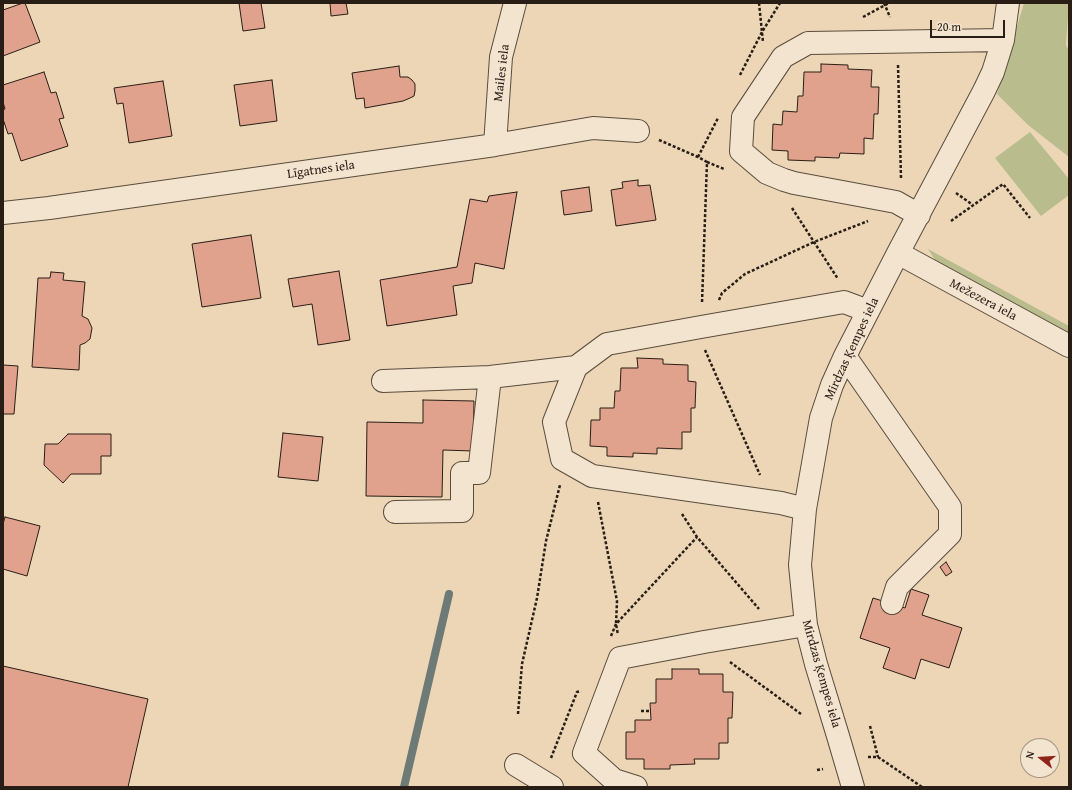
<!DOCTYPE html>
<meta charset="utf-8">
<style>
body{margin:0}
#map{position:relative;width:1072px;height:790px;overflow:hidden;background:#ecd6b6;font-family:"Gentium Book Plus",serif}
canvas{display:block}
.frame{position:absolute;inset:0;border:4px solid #291e15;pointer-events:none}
.north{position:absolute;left:1020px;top:738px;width:40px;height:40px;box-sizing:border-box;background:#f3e4d0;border:1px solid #a29585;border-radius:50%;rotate:287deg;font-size:11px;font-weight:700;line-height:16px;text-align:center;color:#291e15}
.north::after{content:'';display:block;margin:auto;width:14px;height:18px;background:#8f2418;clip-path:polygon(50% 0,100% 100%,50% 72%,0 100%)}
.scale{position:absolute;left:930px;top:20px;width:75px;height:18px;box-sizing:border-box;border:2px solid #291e15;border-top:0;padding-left:5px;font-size:12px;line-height:14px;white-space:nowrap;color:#291e15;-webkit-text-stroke:3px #f3e4d0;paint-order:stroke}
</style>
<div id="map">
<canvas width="1072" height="790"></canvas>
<div class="frame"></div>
<div class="north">N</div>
<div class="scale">20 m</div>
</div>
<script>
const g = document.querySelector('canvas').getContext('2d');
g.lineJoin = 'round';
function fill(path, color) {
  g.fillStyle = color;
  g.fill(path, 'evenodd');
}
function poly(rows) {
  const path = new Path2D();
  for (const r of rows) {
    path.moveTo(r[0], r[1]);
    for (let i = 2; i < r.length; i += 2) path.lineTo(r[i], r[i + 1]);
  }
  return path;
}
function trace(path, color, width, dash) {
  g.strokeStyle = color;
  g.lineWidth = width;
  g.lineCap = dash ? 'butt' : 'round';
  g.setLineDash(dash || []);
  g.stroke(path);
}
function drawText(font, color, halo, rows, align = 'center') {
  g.font = font + ' "Gentium Book Plus",serif';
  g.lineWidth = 4;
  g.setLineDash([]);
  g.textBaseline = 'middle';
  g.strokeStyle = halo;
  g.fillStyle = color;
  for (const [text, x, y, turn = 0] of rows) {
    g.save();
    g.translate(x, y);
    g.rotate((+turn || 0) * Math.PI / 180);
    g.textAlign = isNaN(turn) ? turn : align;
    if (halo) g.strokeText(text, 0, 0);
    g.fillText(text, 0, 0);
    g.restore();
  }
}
fill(poly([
 [1024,3,1069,3,1066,45,1069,51,1069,157,1028,125,997,94],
 [1030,132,1069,179,1069,195,1041,216,995,158],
 [928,249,1069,326,1069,333,937,263]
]), '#b9bd8d');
trace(poly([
 [404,787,449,594]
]), '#6d7a75', 8);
const building = poly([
 [23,3,25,3,40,42,3,56,3,10,23,3],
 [239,3,261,3,265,28,243,31,239,3],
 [330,3,346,3,348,14,331,16,330,3],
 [821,64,848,65,848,69,872,70,871,87,879,87,878,114,874,114,873,139,864,138,864,154,840,153,839,158,815,157,815,161,788,160,788,151,772,150,773,124,782,125,783,111,797,112,798,96,803,96,804,72,821,72,821,64],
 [399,66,400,77,408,77,412,80,415,84,415,91,414,96,410,98,403,101,365,108,364,98,356,99,352,73,399,66],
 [44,72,51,93,56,92,64,118,59,119,68,146,21,161,12,133,8,134,3,119,3,110,5,109,3,102,3,85,44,72],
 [272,80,277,121,240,126,234,85,272,80],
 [163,81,172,136,129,143,123,103,117,104,114,88,163,81],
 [638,180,638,186,650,185,656,220,616,226,611,190,623,188,622,182,638,180],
 [589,187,592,211,564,215,561,191,589,187],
 [517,192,504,269,475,263,472,283,453,286,457,315,387,326,380,280,457,267,470,199,487,202,489,196,517,192],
 [251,235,261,298,202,307,192,244,251,235],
 [339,271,350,340,318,345,312,304,293,307,288,279,339,271],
 [51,272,64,273,63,280,85,282,82,316,88,319,92,328,90,339,85,343,80,345,79,370,32,367,38,278,50,278,51,272],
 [637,358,663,359,663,364,688,365,688,381,696,382,695,408,691,408,691,432,682,432,682,449,657,448,657,454,633,453,633,457,607,456,607,447,590,446,591,420,600,420,600,408,614,408,615,391,620,391,621,368,638,368,637,358],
 [3,365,18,366,14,414,3,414,3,365],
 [423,400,474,401,473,451,443,450,442,497,366,496,367,422,423,423,423,400],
 [283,433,323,437,318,481,278,477,283,433],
 [68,434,111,434,111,456,101,456,101,474,71,474,63,483,44,465,45,444,58,444,68,434],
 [5,517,40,526,27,576,3,569,3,524,5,517],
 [946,562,952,572,946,576,940,567,946,562],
 [911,589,929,595,922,615,962,628,949,668,921,659,915,679,883,668,890,648,860,638,873,598,905,608,911,589],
 [3,666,148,699,128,787,3,787,3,666],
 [672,669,699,669,699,674,723,674,723,692,733,692,732,718,728,718,728,743,719,743,719,759,694,759,695,764,670,765,670,769,644,769,644,759,626,759,626,732,635,732,635,720,651,720,650,703,656,703,656,679,672,679,672,669]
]);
fill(building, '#e1a28d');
trace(building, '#291e15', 1);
const minor = poly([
 [495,145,501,57,515,3],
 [3,213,49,208,495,145,593,128,638,131],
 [919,215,896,202,794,183,784,180,767,173,741,151,743,117,783,57,808,43,1003,40],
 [898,253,1069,346],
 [845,356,950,507,950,534,897,587,892,603],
 [383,381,490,377,576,367],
 [805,509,781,503,592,476,562,459,554,422,576,367,607,344,701,327,844,302,868,311],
 [395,512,462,511,462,473,479,473,490,377],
 [516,765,552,787],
 [636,787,614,780,584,753,620,658,704,642,806,625],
 [853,787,838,736,816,664,806,625,800,565,805,509,821,418,832,385,845,356,898,253,984,91,993,72,1003,40,1008,3]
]);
trace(minor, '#5a4c3d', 24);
trace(poly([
 [759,3,763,42],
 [884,3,890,17],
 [863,17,889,3],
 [898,65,901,178],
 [740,75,762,32,780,3],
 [659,140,698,157,707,162,702,303],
 [698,157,718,118],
 [707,162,724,169],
 [956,193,973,205],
 [792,208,838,279],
 [951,221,1003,184,1030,218],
 [719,300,722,293,745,274,814,242,868,221],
 [705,350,760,475],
 [598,502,617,601,616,624,618,635],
 [682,514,697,537,759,609],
 [611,636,616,624,697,537],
 [730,662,801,714],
 [641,711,651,711],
 [518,714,522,664,537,598,546,541,560,485],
 [870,726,878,757],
 [868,757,878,757,922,787],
 [551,758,577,692,581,691],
 [817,770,823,769]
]), '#291e15', 2.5, [3, 2]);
trace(minor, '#f3e4d0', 22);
drawText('13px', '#291e15', '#f3e4d0', [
 ["Mailes iela",502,73,-83],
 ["Līgatnes iela",321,170,-8],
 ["Mežezera iela",983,300,28],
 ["Mirdzas Ķempes iela",852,349,-65],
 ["Mirdzas Ķempes iela",821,674,74]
]);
</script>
